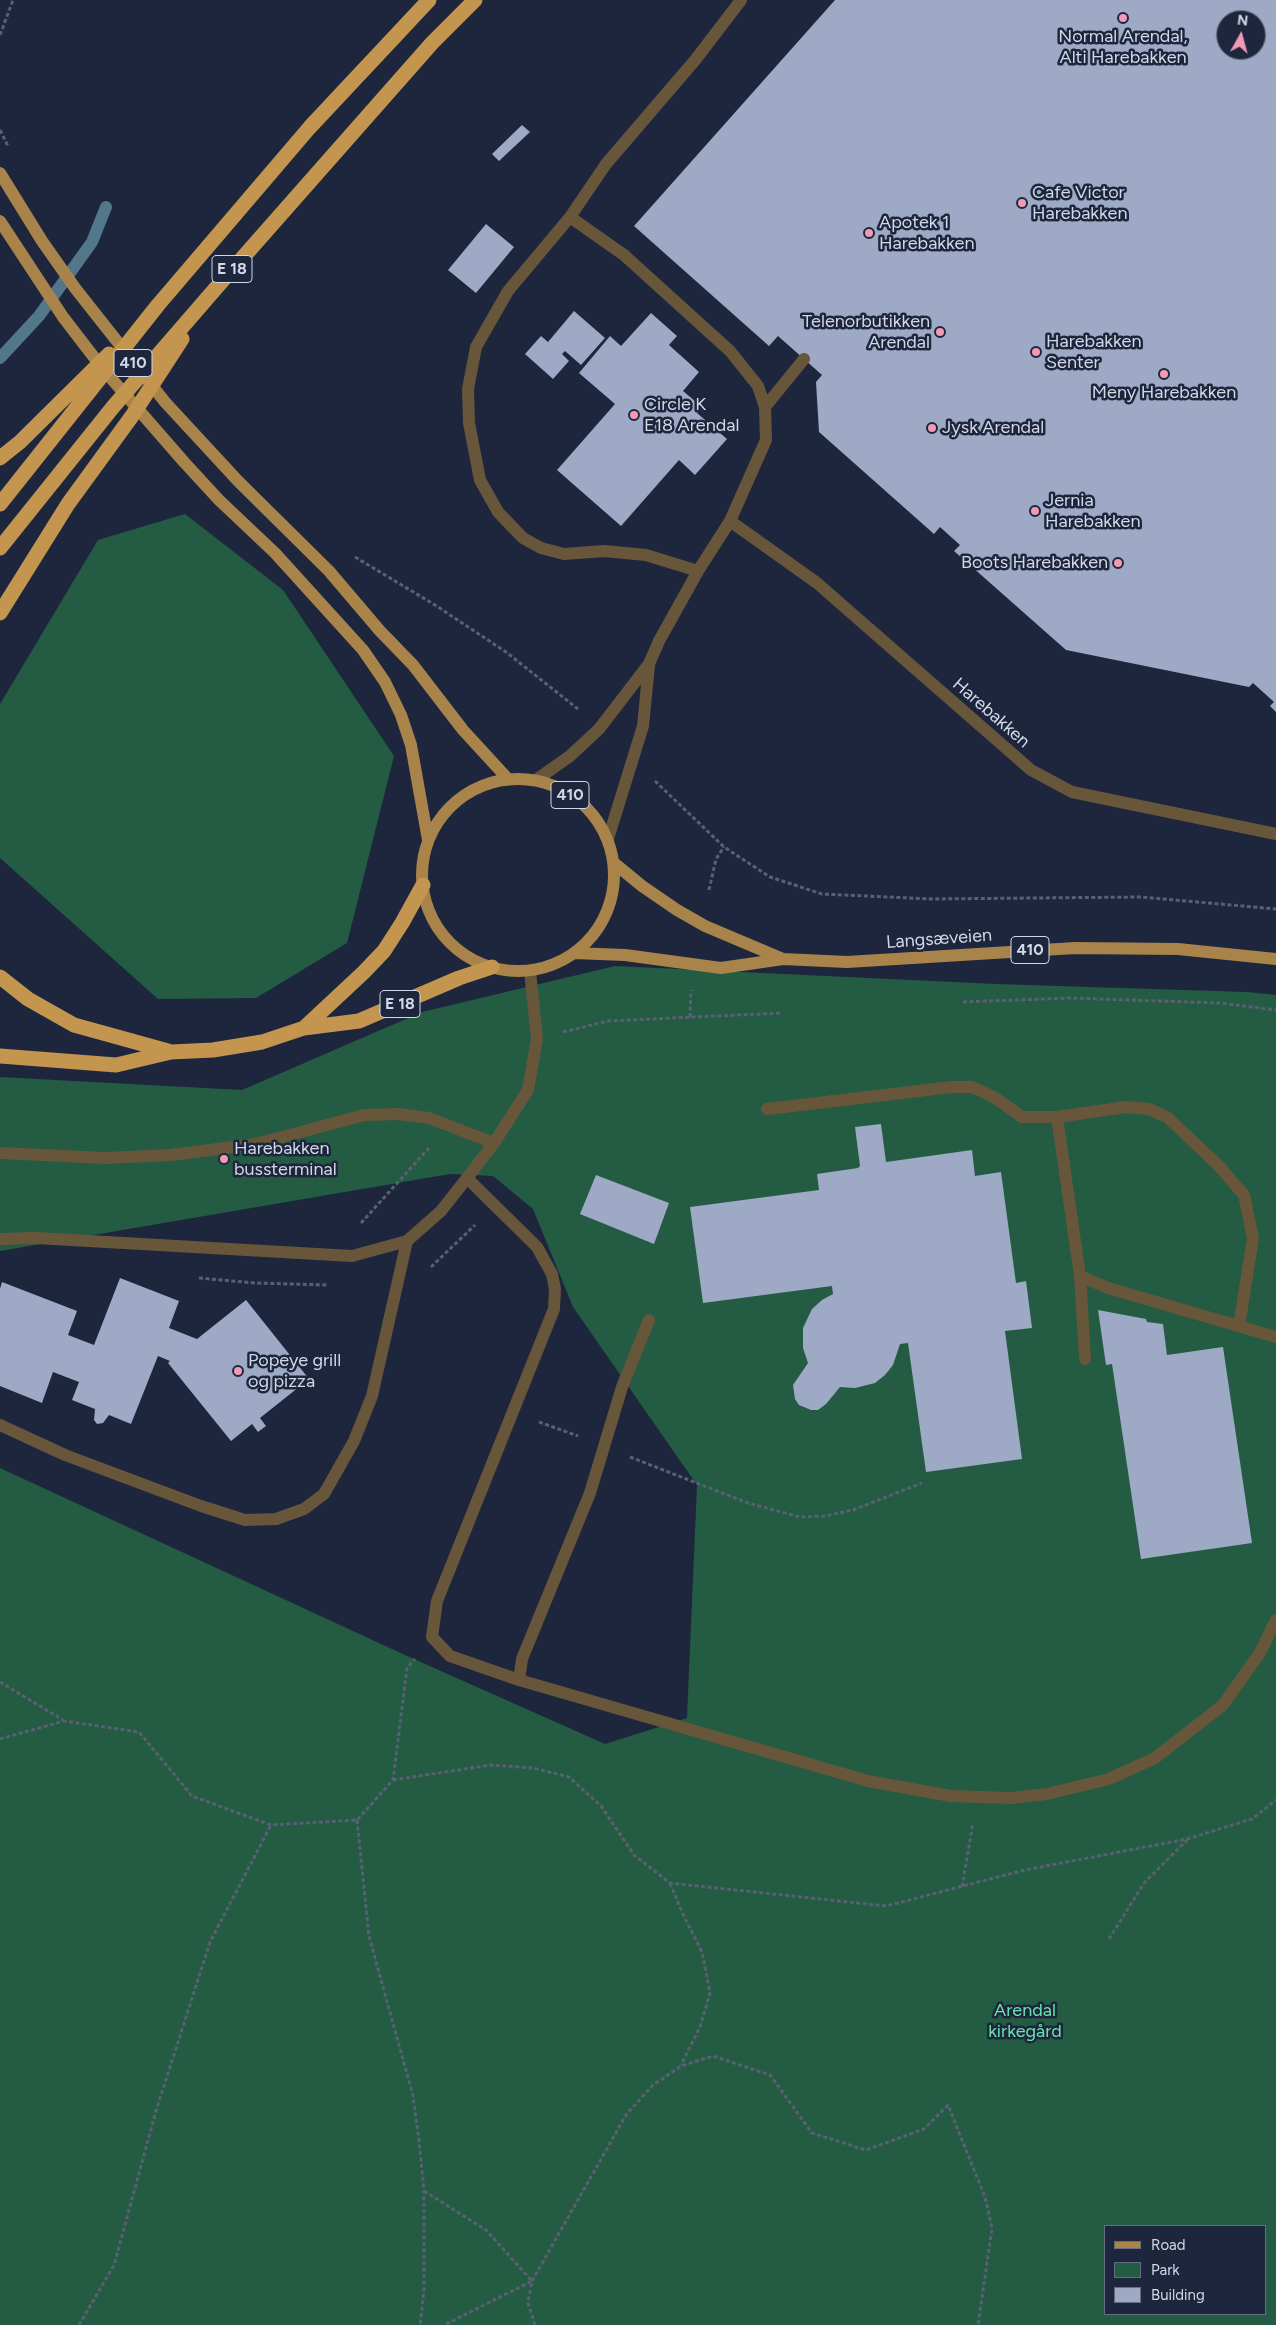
<!DOCTYPE html>
<meta charset="utf-8">
<style>
body{margin:0}
#map{position:relative;width:1276px;height:2325px;overflow:hidden;background:#1d263c;font-family:Figtree,sans-serif}
canvas{display:block}
.legend{position:absolute;left:1104px;top:2225px;width:162px;height:90px;box-sizing:border-box;background:#1d263c;border:1px solid #656d80;margin:0;padding:6px 9px;list-style:none;font-size:15px;color:#d2d8e7}
.legend li{display:flex;align-items:center;gap:10px;height:25px}
.legend b{width:25px;border:1px solid #656d80}
.north{position:absolute;left:1216px;top:10px;width:50px;height:50px;box-sizing:border-box;background:#1d263c;border:1px solid #656d80;border-radius:50%;rotate:7deg;font-size:14px;font-weight:700;line-height:20px;text-align:center;color:#d2d8e7}
.north::after{content:'';display:block;margin:auto;width:18px;height:22px;background:#f09ab6;clip-path:polygon(50% 0,100% 100%,50% 72%,0 100%)}
</style>
<div id="map">
<canvas width="1276" height="2325"></canvas>
<ul class="legend">
<li><b style="height:6px;background:#a9844a"></b>Road</li>
<li><b style="height:14px;background:#245b43"></b>Park</li>
<li><b style="height:14px;background:#9da9c5"></b>Building</li>
</ul>
<div class="north">N</div>
</div>
<script>
const g = document.querySelector('canvas').getContext('2d');
g.lineJoin = 'round';
function fill(path, color) {
  g.fillStyle = color;
  g.fill(path, 'evenodd');
}
function poly(rows) {
  const path = new Path2D();
  for (const r of rows) {
    if (r.length === 3) {
      path.moveTo(r[0] + r[2], r[1]);
      path.arc(r[0], r[1], r[2], 0, 2 * Math.PI);
      continue;
    }
    path.moveTo(r[0], r[1]);
    for (let i = 2; i < r.length; i += 2) path.lineTo(r[i], r[i + 1]);
  }
  return path;
}
function trace(path, color, width, dash) {
  g.strokeStyle = color;
  g.lineWidth = width;
  g.lineCap = dash ? 'butt' : 'round';
  g.setLineDash(dash || []);
  g.stroke(path);
}
function drawText(font, color, halo, rows, align = 'center') {
  g.font = font + ' Figtree,sans-serif';
  g.lineWidth = 5;
  g.setLineDash([]);
  g.textBaseline = 'middle';
  g.strokeStyle = halo;
  g.fillStyle = color;
  for (const [text, x, y, turn = 0] of rows) {
    g.save();
    g.translate(x, y);
    g.rotate((+turn || 0) * Math.PI / 180);
    g.textAlign = isNaN(turn) ? turn : align;
    if (halo) g.strokeText(text, 0, 0);
    g.fillText(text, 0, 0);
    g.restore();
  }
}
fill(poly([
 [185,514,283,590,394,756,347,943,256,998,158,999,0,858,0,704,98,540],
 [615,966,996,984,1247,992,1276,995,1276,2325,0,2325,0,1468,405,1655,605,1744,687,1718,697,1485,573,1307,533,1209,493,1176,450,1174,0,1251,0,1077,242,1090,422,1012],
 [1105,2226,1265,2226,1265,2314,1105,2314]
]), '#245b43');
trace(poly([
 [0,358,39,316,92,242,106,207]
]), '#53778a', 12);
fill(poly([
 [835,0,1276,0,1276,712,1270,706,1274,702,1253,683,1249,687,1066,650,954,551,960,545,940,527,934,534,819,432,816,382,822,375,778,336,769,346,634,226],
 [1226,20,1256,20,1256,50,1226,50],
 [522,125,530,132,499,161,492,154],
 [486,224,514,247,476,293,448,270],
 [574,311,605,338,581,365,565,351,562,354,569,361,553,379,525,354,541,336,548,342],
 [651,313,677,336,669,345,699,372,683,391,702,407,697,413,727,439,695,475,679,460,621,526,557,470,615,404,579,373,610,336,621,346],
 [881,1124,886,1162,972,1150,975,1176,1001,1172,1016,1283,1026,1281,1032,1328,1005,1331,1022,1459,926,1472,908,1343,900,1344,893,1365,885,1375,875,1383,855,1388,840,1387,826,1404,818,1410,811,1410,799,1405,795,1399,793,1385,808,1363,803,1348,803,1328,812,1309,822,1300,833,1294,832,1286,703,1303,690,1207,819,1190,817,1174,858,1168,860,1166,855,1127],
 [596,1175,669,1203,654,1244,580,1214],
 [120,1278,179,1301,169,1328,197,1339,246,1300,309,1379,260,1418,266,1426,258,1432,252,1424,231,1441,168,1363,170,1361,158,1356,131,1424,109,1415,103,1423,97,1424,94,1420,95,1409,72,1400,79,1382,53,1372,42,1403,0,1386,0,1289,2,1282,77,1311,68,1335,94,1345],
 [1098,1310,1146,1319,1147,1322,1163,1324,1167,1355,1223,1347,1252,1543,1141,1559,1112,1364,1106,1365]
]), '#9da9c5');
trace(poly([
 [0,35,13,0],
 [0,130,8,146],
 [355,557,435,605,506,652,578,709],
 [655,781,724,847,770,877,822,894,932,899,1141,897,1276,909],
 [709,890,716,859,724,847],
 [963,1002,1069,998,1220,1003,1276,1010],
 [690,1017,691,990],
 [563,1032,608,1021,781,1013],
 [361,1223,429,1148],
 [431,1267,475,1225],
 [199,1278,255,1283,327,1285],
 [539,1422,578,1436],
 [630,1457,748,1503,800,1517,825,1516,853,1510,922,1483],
 [0,1682,63,1720],
 [0,1739,64,1721,139,1732,192,1796,271,1825,357,1820,393,1780,407,1668,415,1659],
 [393,1780,491,1765,533,1768,569,1777,601,1806,634,1855,670,1883,886,1906,1025,1870,1187,1839,1252,1819,1276,1800],
 [357,1820,369,1936,413,2096,419,2140,424,2191,424,2290,420,2325],
 [670,1883,682,1912,702,1952,710,1993,700,2027,681,2065],
 [962,1887,973,1823],
 [1109,1939,1144,1883,1187,1840],
 [424,2191,486,2230,532,2281,444,2325],
 [79,2325,114,2265,156,2111,210,1942,271,1825],
 [535,2325,528,2303,532,2281,626,2115,653,2085,681,2066,713,2056,770,2075,812,2133,866,2150,924,2129,948,2105,985,2197,992,2228,978,2325]
]), '#586073', 3, [4, 2.5]);
trace(poly([
 [765,407,804,359],
 [730,521,817,583,1031,770,1072,792,1276,834],
 [698,571,646,555,604,551,564,554,541,548,523,538,498,512,480,480,469,423,468,389,476,347,508,291,570,217,606,164,696,59,741,0],
 [536,780,570,756,599,729,649,664,659,641,698,571,730,521,766,440,765,407,758,386,730,351,624,255,570,217],
 [608,839,643,726,649,665],
 [767,1109,952,1087,972,1087,994,1097,1022,1117,1057,1117,1126,1107,1149,1109,1167,1117,1218,1165,1244,1195,1253,1238,1239,1326],
 [1057,1117,1080,1276,1085,1359],
 [0,1153,105,1158,171,1155,256,1144,364,1115,398,1114,429,1118,494,1143],
 [467,1178,537,1247,552,1274,555,1289,554,1309,437,1601,432,1637,450,1656,519,1680,868,1781,951,1796,1011,1798,1047,1794,1109,1779,1155,1758,1223,1705,1261,1651,1271,1630],
 [0,1239,36,1238,352,1256,407,1241],
 [1080,1276,1108,1288,1276,1337],
 [0,1425,65,1455,201,1506,245,1520,276,1519,304,1509,324,1494,354,1441,372,1396,407,1241,441,1211,467,1178,494,1143,528,1090,537,1039,530,971],
 [519,1680,522,1659,590,1493,622,1387,649,1320]
]), '#68563b', 12);
trace(poly([
 [1271,1630,1276,1620]
]), '#68563b', 12);
trace(poly([
 [0,173,42,241,75,288,165,402,238,481,329,571,380,631,413,665,463,730,508,779],
 [0,221,63,317,103,369,184,462,219,500,275,553,363,650,385,682,401,715,411,745,428,840],
 [518,875,96],
 [614,863,642,886,677,910,705,926,783,959],
 [574,953,625,955,721,968,783,959,847,962,1075,948,1178,949,1276,959]
]), '#a9844a', 12);
trace(poly([
 [0,458,20,442,109,354],
 [0,504,158,305,310,127,429,0],
 [0,548,113,407,216,288,432,43,475,0],
 [0,613,68,504,132,416,182,339],
 [0,977,28,999,74,1025,168,1051],
 [304,1028,364,972,384,951,402,923,423,885],
 [0,1056,116,1065,171,1052,213,1050,262,1042,304,1028,359,1021,459,978,492,967]
]), '#c3954f', 15);
for (const [x, y, r, color] of [
 [1123,18,5,"#f09ab6"],
 [1022,203,5,"#f09ab6"],
 [869,233,5,"#f09ab6"],
 [940,332,5,"#f09ab6"],
 [1036,352,5,"#f09ab6"],
 [1164,374,5,"#f09ab6"],
 [634,415,5,"#f09ab6"],
 [932,428,5,"#f09ab6"],
 [1035,511,5,"#f09ab6"],
 [1118,563,5,"#f09ab6"],
 [224,1159,5,"#f09ab6"],
 [238,1371,5,"#f09ab6"]
]) {
  const dot = new Path2D();
  dot.arc(x, y, r, 0, 2 * Math.PI);
  g.fillStyle = color;
  g.fill(dot);
  trace(dot, '#1d263c', 2);
}
for (const [x, y, w] of [
 [232,269,40],
 [133,363,38],
 [570,795,38],
 [1030,950,38],
 [400,1004,40]
]) {
  const box = new Path2D();
  box.roundRect(x - w / 2, y - 13.5, w, 27, 4);
  g.fillStyle = '#1d263c';
  g.fill(box);
  trace(box, '#d2d8e7', 1);
}
drawText('bold 16px', '#d2d8e7', null, [
 ["E 18",232,269],
 ["410",133,363],
 ["410",570,795],
 ["410",1030,950],
 ["E 18",400,1004]
]);
drawText('18px', '#d2d8e7', '#1d263c', [
 ["Normal Arendal,",1123,37,"center"],
 ["Alti Harebakken",1123,58,"center"],
 ["Cafe Victor",1032,193],
 ["Harebakken",1032,214],
 ["Apotek 1",879,223],
 ["Harebakken",879,244],
 ["Telenorbutikken",930,322,"right"],
 ["Arendal",930,343,"right"],
 ["Harebakken",1046,342],
 ["Senter",1046,363],
 ["Meny Harebakken",1164,393,"center"],
 ["Circle K",644,405],
 ["E18 Arendal",644,426],
 ["Jysk Arendal",942,428],
 ["Jernia",1045,501],
 ["Harebakken",1045,522],
 ["Boots Harebakken",1108,563,"right"],
 ["Harebakken",234,1149],
 ["bussterminal",234,1170],
 ["Popeye grill",248,1361],
 ["og pizza",248,1382]
], 'left');
drawText('18px', '#d2d8e7', '#1d263c', [
 ["Harebakken",991,713,41],
 ["Langsæveien",939,939,-4]
]);
drawText('18px', '#6ae3af', '#1d263c', [
 ["Arendal",1025,2011],
 ["kirkegård",1025,2032]
]);
</script>
